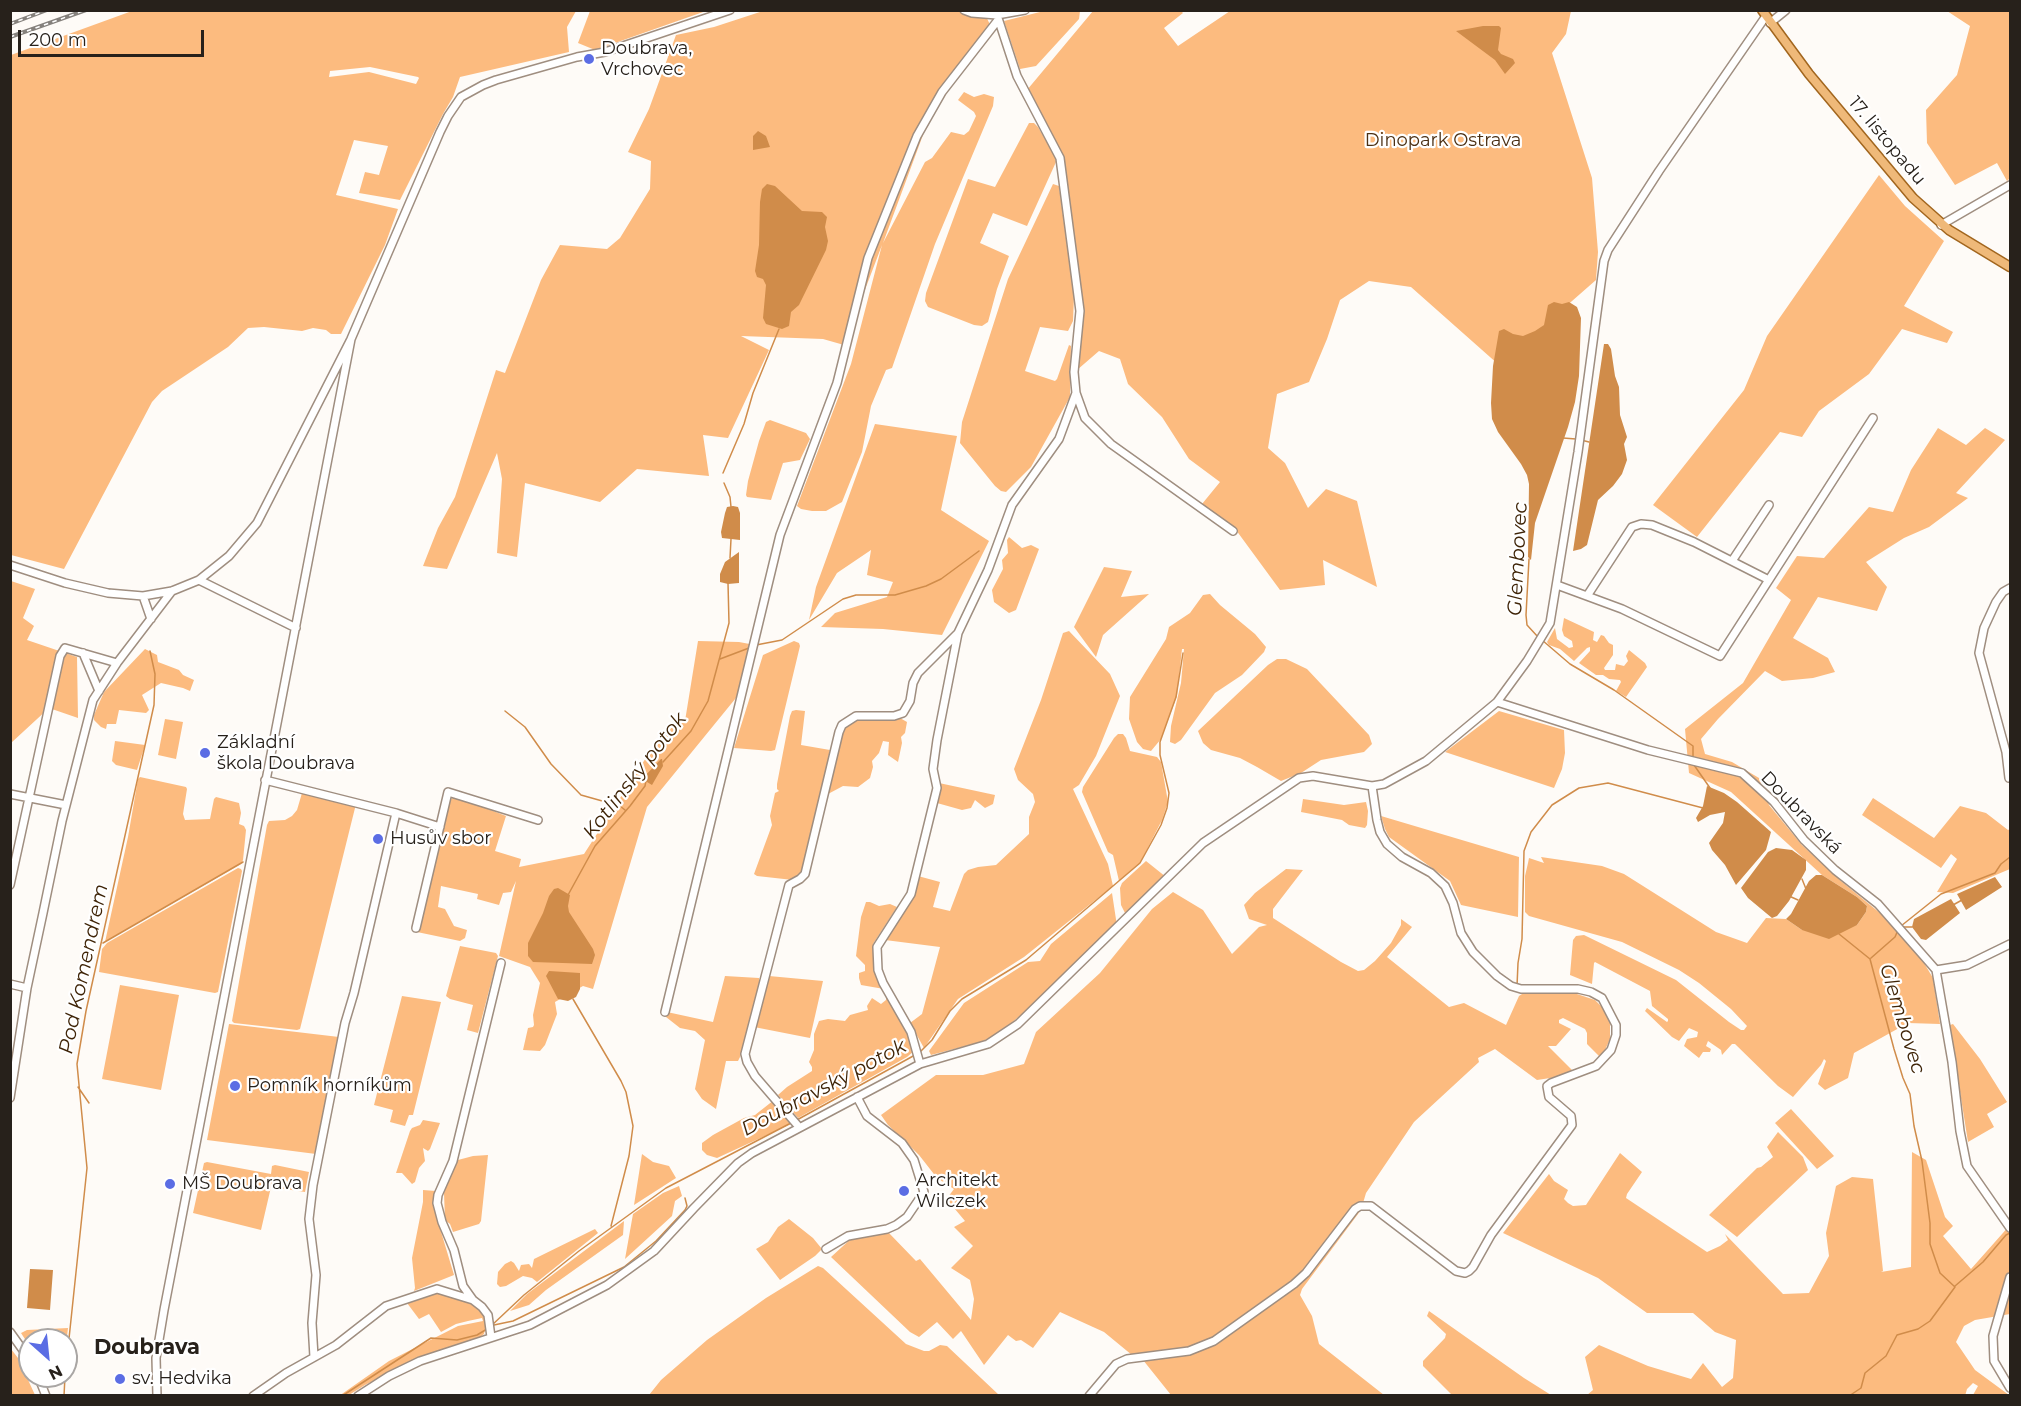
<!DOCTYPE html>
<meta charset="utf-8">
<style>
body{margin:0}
#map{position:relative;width:2021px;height:1406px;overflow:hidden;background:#fefbf7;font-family:Montserrat,sans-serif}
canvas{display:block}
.frame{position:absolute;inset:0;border:12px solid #27211b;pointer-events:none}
.north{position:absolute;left:18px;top:1328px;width:60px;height:60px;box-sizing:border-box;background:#fff;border:2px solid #a9a6a4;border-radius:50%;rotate:153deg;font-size:16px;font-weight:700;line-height:24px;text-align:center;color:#27211b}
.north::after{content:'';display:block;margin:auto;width:21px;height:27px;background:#5b6de4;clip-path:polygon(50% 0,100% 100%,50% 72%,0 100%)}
.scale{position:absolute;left:18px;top:30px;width:186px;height:27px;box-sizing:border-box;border:3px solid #27211b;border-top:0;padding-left:8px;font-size:18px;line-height:21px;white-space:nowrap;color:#27211b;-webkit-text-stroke:4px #fff;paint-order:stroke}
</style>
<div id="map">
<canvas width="2021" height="1406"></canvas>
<div class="frame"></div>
<div class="north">N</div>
<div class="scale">200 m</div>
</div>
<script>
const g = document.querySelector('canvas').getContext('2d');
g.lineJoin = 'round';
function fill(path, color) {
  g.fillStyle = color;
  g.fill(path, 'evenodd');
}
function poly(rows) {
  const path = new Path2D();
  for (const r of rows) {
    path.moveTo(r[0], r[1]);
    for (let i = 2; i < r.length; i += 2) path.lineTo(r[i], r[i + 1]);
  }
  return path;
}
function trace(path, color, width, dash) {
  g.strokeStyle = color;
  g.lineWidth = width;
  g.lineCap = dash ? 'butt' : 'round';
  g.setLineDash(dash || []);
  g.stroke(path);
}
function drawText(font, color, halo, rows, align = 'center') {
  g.font = font + ' Montserrat,sans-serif';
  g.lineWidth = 4.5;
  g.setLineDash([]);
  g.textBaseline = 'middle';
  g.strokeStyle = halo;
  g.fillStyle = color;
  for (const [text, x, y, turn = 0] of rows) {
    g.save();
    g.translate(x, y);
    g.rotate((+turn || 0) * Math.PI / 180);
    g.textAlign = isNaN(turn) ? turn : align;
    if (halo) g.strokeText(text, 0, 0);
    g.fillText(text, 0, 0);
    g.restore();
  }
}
fill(poly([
 [960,10,986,16,991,27,930,116,883,243,925,162,932,158,951,132,964,135,969,131,976,116,974,112,958,100,964,92,974,97,984,94,994,97,993,106,935,244,892,368,886,370,871,406,862,452,842,502,826,511,812,511,801,509,797,506,851,364,882,245,844,345,823,339,741,336,769,350,728,438,703,435,709,476,637,469,600,502,525,483,517,557,497,553,502,479,497,453,447,569,423,566,438,528,455,497,496,370,505,373,541,280,560,245,607,249,620,238,650,189,651,161,628,152,649,109,676,35,714,27,763,11],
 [1048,10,1080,11,1079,19,1036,66,1020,69,1004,21],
 [132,11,576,11,567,27,569,52,460,77,453,97,443,114,400,200,359,193,365,172,379,175,388,146,354,140,336,195,398,209,385,245,341,334,331,334,326,330,313,328,302,331,264,327,248,328,228,347,162,391,152,402,64,569,11,555,11,55],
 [370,67,418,77,419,78,416,84,369,72,329,77,330,71],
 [590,11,590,10,706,11,595,50,578,43],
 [1093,11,1181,11,1183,13,1164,28,1178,46,1230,11,1571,11,1566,34,1552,53,1592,178,1598,252,1596,280,1499,365,1411,287,1369,281,1340,300,1327,339,1309,382,1277,394,1268,448,1285,463,1308,508,1326,489,1357,501,1377,587,1323,560,1325,585,1280,590,1236,530,1202,504,1220,482,1189,459,1162,417,1128,384,1120,359,1099,351,1077,370,1082,318,1063,156,1027,90],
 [1947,11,2010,11,2010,178,2007,181,1997,163,1955,185,1927,143,1926,110,1957,75,1970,26],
 [1029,123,1034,123,1038,127,1055,156,1056,162,1027,226,993,213,980,243,1009,256,997,289,988,322,982,326,974,325,928,307,925,301,926,293,968,179,995,187],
 [1879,175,1905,206,1944,241,1904,306,1953,332,1947,343,1902,329,1869,374,1819,411,1802,437,1780,432,1697,537,1653,505,1744,390,1767,336],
 [1053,184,1059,186,1074,297,1073,321,1068,331,1040,327,1025,371,1055,381,1057,379,1069,345,1071,346,1070,397,1031,467,1006,492,1001,491,995,486,960,443,962,422,1008,279],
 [770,420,806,433,810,439,800,460,783,463,771,500,747,497,746,495,748,481,759,441,766,422],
 [875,424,957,436,941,510,989,541,942,635,883,629,821,627,835,613,887,597,893,582,867,575,871,550,837,573,809,620,816,587],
 [1938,428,1966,445,1985,428,2005,440,1956,493,1968,498,1929,527,1904,538,1866,562,1887,587,1877,611,1818,597,1793,638,1828,658,1835,672,1813,678,1782,681,1765,671,1718,719,1701,739,1705,754,1732,762,1759,778,1769,805,1802,845,1841,881,1880,913,1921,958,1933,978,1940,1024,1908,1023,1854,1053,1848,1078,1825,1090,1818,1084,1826,1061,1824,1059,1821,1065,1793,1097,1778,1086,1735,1044,1732,1044,1722,1055,1721,1050,1708,1041,1706,1046,1711,1049,1710,1052,1703,1052,1699,1058,1684,1046,1687,1039,1697,1037,1698,1032,1689,1028,1679,1041,1672,1037,1645,1011,1647,1008,1667,1022,1668,1021,1668,1019,1652,1006,1650,991,1595,962,1594,963,1592,984,1570,975,1573,940,1576,936,1584,935,1676,980,1729,1022,1741,1030,1744,1030,1747,1026,1731,1009,1699,983,1679,970,1622,942,1529,916,1525,912,1525,876,1528,863,1529,858,1544,863,1541,857,1602,866,1624,874,1716,932,1747,943,1766,918,1786,919,1802,930,1857,925,1866,912,1867,906,1857,897,1822,875,1731,792,1689,773,1685,729,1743,683,1791,600,1776,588,1797,556,1824,558,1869,507,1893,512,1911,470],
 [1009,537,1022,548,1031,545,1039,549,1016,610,1009,613,994,602,992,590,1003,569,1002,560,1008,553,1007,540],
 [1104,567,1132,571,1121,597,1149,594,1103,635,1096,657,1074,627],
 [11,581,35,589,23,618,34,626,27,640,77,657,78,718,49,708,11,743],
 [1210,594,1220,605,1255,634,1266,647,1264,652,1242,675,1215,693,1181,740,1175,744,1170,742,1171,726,1181,683,1184,649,1182,649,1177,696,1161,739,1151,751,1143,749,1137,742,1129,719,1130,697,1166,639,1169,627,1190,613,1203,595],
 [1564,618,1594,632,1593,640,1597,642,1601,635,1604,636,1609,643,1613,645,1613,655,1604,668,1605,670,1615,670,1616,664,1624,666,1628,661,1626,656,1629,650,1645,663,1647,667,1626,697,1616,691,1621,682,1620,680,1609,679,1603,675,1596,675,1579,663,1590,651,1590,647,1587,648,1574,661,1560,649,1549,645,1547,642,1555,628,1557,639,1569,648,1573,647,1572,641,1564,636,1562,630],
 [1069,631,1110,674,1120,696,1096,756,1079,785,1073,789,1108,864,1113,886,1024,957,958,999,924,1048,910,1023,922,1014,940,947,885,940,911,902,918,876,940,882,933,907,950,911,964,874,968,870,978,867,996,865,1029,834,1029,817,1035,802,1033,794,1018,780,1014,769,1041,700,1063,633],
 [698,641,739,642,755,645,740,693,647,807,593,989,583,986,555,1002,557,1014,545,1045,540,1051,523,1050,528,1028,533,1027,534,1025,533,1015,540,983,530,967,499,956,516,881,511,892,503,893,499,905,477,899,478,894,441,886,438,907,445,909,454,926,467,930,465,938,460,941,417,932,448,802,454,797,458,797,506,816,495,851,521,859,519,867,584,854,662,733,685,721],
 [794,641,799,643,800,646,775,750,771,751,734,748,763,655],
 [145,649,157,655,158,662,179,670,183,675,194,680,190,691,183,688,161,683,142,695,149,710,146,713,119,710,116,724,107,724,106,729,101,727,94,720,94,715,104,692],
 [1277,659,1286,659,1307,669,1369,735,1372,744,1364,752,1321,760,1301,773,1281,781,1257,767,1240,758,1211,750,1203,743,1198,731,1268,665],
 [796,710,805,711,801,745,830,750,805,866,802,873,793,880,757,876,754,874,772,825,770,816,775,793,779,791,777,789,777,784,790,716,792,711],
 [1499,711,1564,730,1565,753,1562,769,1554,788,1445,752],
 [900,718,907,722,905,733,901,737,902,743,898,762,888,755,889,742,883,741,879,753,872,761,873,767,870,778,858,787,843,786,828,794,841,734,845,726,854,719],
 [165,719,183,722,176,759,158,755],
 [1118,734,1123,734,1126,738,1130,751,1157,757,1161,762,1168,802,1162,820,1140,863,1119,881,1113,855,1108,852,1082,792,1083,787,1114,738],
 [115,741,145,745,137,770,116,765,112,761],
 [140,777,186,787,187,789,183,814,185,820,210,819,214,799,216,797,239,803,241,813,239,824,244,826,246,830,243,860,241,864,105,942,128,837,138,779],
 [939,783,995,795,993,804,985,808,975,800,971,808,962,810,937,803],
 [302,793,355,806,355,808,300,1029,297,1030,234,1023,232,1021,267,825,269,821,285,820,292,816,297,810],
 [1873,798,1934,838,1960,806,1986,813,2008,830,2010,829,2010,869,1953,893,1937,892,1957,859,1951,854,1941,868,1862,815],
 [1303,799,1344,805,1366,802,1368,811,1367,825,1365,828,1349,825,1342,820,1301,812],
 [1381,816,1519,857,1518,917,1461,905,1450,881,1389,837,1385,829],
 [1146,861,1166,877,1128,913,1125,913,1121,905,1120,888,1122,883],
 [238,868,241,869,242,871,218,992,215,993,99,972,102,949,107,943],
 [1286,869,1303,870,1273,909,1273,918,1341,962,1358,971,1364,970,1375,961,1391,943,1401,925,1401,919,1412,927,1387,957,1449,1007,1464,1003,1506,1025,1519,996,1522,994,1577,994,1595,1000,1602,1007,1610,1023,1610,1039,1605,1050,1599,1056,1587,1044,1587,1033,1585,1029,1563,1018,1559,1020,1559,1023,1571,1029,1556,1046,1548,1046,1574,1072,1557,1077,1537,1080,1495,1049,1478,1058,1479,1062,1414,1122,1366,1193,1361,1210,1302,1289,1300,1295,1312,1316,1319,1344,1384,1395,1171,1395,1143,1360,1138,1360,1104,1332,1060,1312,1033,1348,1021,1340,1016,1341,1008,1335,984,1365,961,1331,953,1339,937,1322,919,1337,910,1332,831,1257,854,1236,888,1232,916,1261,920,1259,971,1320,974,1299,970,1280,951,1268,973,1246,954,1227,965,1221,949,1202,948,1197,954,1189,937,1178,919,1155,888,1125,881,1115,936,1075,983,1075,1024,1064,1036,1032,1100,973,1152,909,1173,892,1203,910,1232,954,1259,927,1267,925,1249,919,1244,905,1255,893],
 [1112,893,1117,926,1051,990,998,1034,981,1042,931,1055,929,1051,964,1003,1028,962,1040,961,1051,944],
 [866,902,870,902,879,906,890,904,897,907,873,944,873,964,884,989,861,985,859,978,859,973,865,971,865,965,856,956,861,917],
 [460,946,496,953,498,956,478,1033,467,1030,473,1005,450,999,446,996],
 [725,976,759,978,760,982,740,1057,738,1061,726,1061,716,1109,702,1099,695,1089,705,1040,695,1031,680,1028,666,1017,667,1012,713,1022],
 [769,976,823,981,810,1038,754,1027],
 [120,985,179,995,161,1090,102,1079],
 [402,996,441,1002,413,1115,409,1115,405,1126,390,1122,393,1110,374,1105],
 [886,997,888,997,899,1018,914,1048,914,1051,907,1057,798,1118,778,1095,787,1087,812,1071,812,1067,809,1062,814,1050,814,1034,819,1021,828,1019,845,1021,850,1015,868,1010,867,1006,872,998,881,1004,886,1000],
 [229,1024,339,1037,316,1154,207,1140],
 [1953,1024,1980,1059,2007,1102,1987,1114,1994,1127,1968,1142,1950,1029,1950,1025],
 [774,1100,792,1121,791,1124,717,1158,707,1155,702,1150,702,1143,713,1135,744,1118,755,1115],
 [1791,1109,1834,1156,1817,1169,1775,1123],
 [423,1120,440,1123,430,1149,428,1151,423,1148,425,1161,419,1168,415,1182,412,1184,402,1173,396,1173,410,1131,412,1128,420,1125],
 [1778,1132,1803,1157,1808,1170,1737,1237,1709,1215,1757,1168,1761,1167,1773,1157,1767,1147],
 [1912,1152,1926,1160,1945,1217,1953,1226,1943,1236,1971,1269,2010,1225,2010,1314,1975,1320,1964,1326,1956,1342,1975,1370,2009,1395,1973,1395,1978,1386,1973,1383,1967,1389,1965,1396,1587,1395,1593,1390,1585,1357,1599,1345,1648,1366,1691,1379,1703,1363,1722,1387,1733,1378,1736,1340,1715,1332,1693,1313,1647,1313,1598,1278,1503,1233,1549,1174,1554,1181,1568,1190,1564,1199,1568,1203,1573,1206,1586,1205,1620,1153,1642,1172,1627,1194,1626,1198,1707,1252,1720,1246,1728,1240,1725,1234,1783,1294,1809,1293,1829,1256,1826,1233,1836,1186,1852,1177,1873,1179,1883,1271,1881,1272,1911,1267],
 [642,1154,653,1162,669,1166,676,1178,634,1205],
 [488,1155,481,1221,479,1224,453,1232,450,1224,445,1220,444,1193,454,1164,458,1160,473,1156],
 [207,1162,271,1174,272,1166,275,1165,309,1172,305,1192,271,1187,261,1230,193,1213,204,1163],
 [679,1186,682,1196,675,1201,672,1216,625,1259,633,1214,663,1193],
 [423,1190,436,1191,436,1215,454,1275,414,1291,415,1288,412,1258,423,1202],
 [789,1219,813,1238,822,1249,815,1256,780,1280,756,1249,768,1242,778,1227],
 [624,1221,623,1235,546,1290,529,1305,510,1311,527,1294],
 [595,1229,598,1233,537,1282,532,1278,523,1276,506,1286,500,1287,497,1284,498,1272,505,1264,511,1261,514,1263,519,1271,521,1265,529,1264,532,1268,534,1259],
 [818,1266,823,1268,906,1344,924,1351,929,1351,940,1345,947,1346,999,1395,649,1395,661,1380,707,1340,766,1298],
 [430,1294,449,1294,471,1300,484,1313,486,1325,484,1334,478,1339,418,1358,365,1385,349,1395,339,1396,389,1361,458,1326,483,1321,482,1318,468,1321,456,1324,441,1332,429,1314,419,1319,407,1303],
 [1429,1311,1524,1378,1551,1395,1452,1395,1423,1366,1423,1361,1445,1338,1446,1334,1427,1316],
 [68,1328,66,1345,66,1340,30,1340,30,1347,21,1333,27,1330],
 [11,1349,18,1358,35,1395,11,1395]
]), '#fcbb7f');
fill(poly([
 [1483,26,1499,26,1501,28,1498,50,1501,54,1513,59,1515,63,1505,74,1495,60,1456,31],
 [758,131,766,136,770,147,753,150,753,136],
 [767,184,775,186,802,211,822,212,827,217,825,227,828,241,826,250,799,305,791,312,789,326,782,329,766,324,763,318,766,285,763,279,757,277,755,271,759,245,760,202,762,189],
 [1554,302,1562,304,1569,302,1577,307,1581,318,1579,376,1575,402,1568,427,1535,523,1531,560,1528,557,1529,484,1527,475,1521,464,1498,432,1492,419,1491,403,1493,366,1499,331,1504,329,1513,334,1523,336,1535,331,1544,325,1548,305],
 [1604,344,1608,344,1611,349,1615,376,1619,387,1620,415,1627,437,1624,444,1627,460,1622,474,1613,486,1598,500,1587,545,1581,549,1573,551],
 [733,506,738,507,740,513,740,540,722,538,721,532,725,513,727,507],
 [739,552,739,583,728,584,720,582,720,574,725,562],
 [661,759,662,759,663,766,652,785,642,779],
 [1707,786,1724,793,1737,802,1771,832,1766,850,1736,885,1725,865,1712,850,1709,843,1723,823,1725,812,1710,815,1698,822,1696,818,1703,806],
 [1776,848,1792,850,1806,860,1806,870,1789,901,1777,916,1772,918,1748,898,1741,888,1768,852],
 [1816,875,1822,875,1857,897,1867,906,1866,912,1857,925,1829,939,1802,930,1786,919,1791,914,1809,881],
 [1995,877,2002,887,1966,910,1957,894],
 [558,888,570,895,568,906,569,912,593,949,595,955,592,964,533,962,528,956,528,943,543,913,549,896,554,889],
 [1951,899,1960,913,1926,940,1921,939,1912,927,1914,919],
 [549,971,580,973,580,989,576,997,568,1001,558,999,546,976],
 [30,1269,53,1270,50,1310,27,1308]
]), '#d08c4a');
trace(poly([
 [1563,438,1576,439],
 [1581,440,1589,442],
 [723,473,744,424,753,393,779,329],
 [724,483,730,497,731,507],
 [730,558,731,539],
 [1529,559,1526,615,1527,625,1538,637],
 [1542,640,1570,664,1614,690,1693,746,1693,757],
 [756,645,782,640,843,599,856,595,895,595,926,586,941,579,979,551],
 [720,659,749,648],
 [505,711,525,727,551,764,581,795,620,806,625,810],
 [663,762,691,731,708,701,729,623,728,583],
 [1694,765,1710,788],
 [1802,879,1806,889],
 [568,895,595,846,630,806,645,786,646,781],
 [1789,896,1798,900],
 [1953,905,1962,900],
 [1901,926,1941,894,1995,873,2001,864,2010,857],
 [1901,927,1912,927],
 [1839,934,1870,959,1894,1049,1903,1078,1910,1094,1914,1126,1922,1161,1930,1223,1930,1244,1940,1273,1955,1287,1930,1321,1918,1329,1897,1335,1886,1356,1865,1373,1861,1388,1849,1396],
 [103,943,243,862],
 [1871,958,1895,937,1898,930],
 [1517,986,1518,963,1522,939,1524,851,1531,832,1552,805,1579,788,1608,783,1703,808],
 [573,999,621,1081,626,1092,633,1126,629,1156,611,1226],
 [919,1053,932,1040,950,1011,962,999,1026,960,1140,863,1161,825,1167,808,1169,793,1160,755,1160,742,1176,697,1183,653],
 [78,1087,89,1103],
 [795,1121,915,1055],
 [1955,1286,1983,1262,2006,1235,2010,1233],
 [494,1325,513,1321,624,1267,656,1241,685,1210,687,1206,685,1198],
 [491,1326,524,1295,579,1251,666,1188,791,1123],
 [66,1367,87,1168,77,1064,86,1011,154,705,155,674,150,651],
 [64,1396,65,1376],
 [342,1396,431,1338,457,1340,477,1335,487,1329]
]), '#d08c4a', 1.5);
const minor = poly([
 [964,10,972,13,997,15,1025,10],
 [997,15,1017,76,1060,158,1080,311,1074,372,1076,393,1085,418,1111,444,1233,531],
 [1770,23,1786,10],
 [1941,225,2010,185],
 [1732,561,1769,505],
 [10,565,65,583,108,593,143,596,172,591,199,580,229,556,257,523,351,339,440,132,448,116,461,97,483,85,496,80,577,57,605,52,730,10],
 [199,580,296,628],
 [1557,585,1622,609,1720,656,1873,418],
 [143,596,151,619],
 [1587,596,1632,527,1641,524,1652,525,1694,542,1769,580],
 [83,653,99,691],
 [1497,702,1648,750,1742,773,1774,802,1804,840,1835,870,1878,904,1936,970,1967,965,2010,944],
 [2009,778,2006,752,1979,653,1984,628,1996,602,2003,592,2010,588],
 [265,780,396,813,440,827],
 [10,794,66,805],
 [10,885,60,656,65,648,117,663],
 [416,928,448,792,538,820],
 [1936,970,1952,1062,1960,1131,1967,1166,2010,1228],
 [10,984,27,988],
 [665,1012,780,535,837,383,868,258,917,136,942,92,998,20],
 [920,1064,911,1032,883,983,878,970,877,947,911,894,937,788,933,769,937,740,958,633,988,570,1012,505,1059,439,1076,393],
 [10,1098,27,988,43,913,62,821,93,700,117,663,172,591],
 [799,1127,755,1076,747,1062,745,1054,789,885,800,879,805,874,839,732,842,725,856,716,894,716,903,713,910,701,913,683,918,673,957,634],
 [826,1249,848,1236,887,1229,896,1225,907,1217,924,1192,914,1160,902,1143,867,1116,857,1097],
 [2010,1277,1993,1336,1994,1361,2010,1388],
 [473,1300,463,1286,454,1250,442,1222,437,1203,438,1195,453,1161,501,963],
 [10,1332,30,1360],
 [314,1357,312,1323,316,1275,309,1219,313,1185,345,1023,354,993,396,813],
 [38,1376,46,1396],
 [157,1396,156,1358,164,1310,351,339],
 [253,1396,286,1373,336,1345,386,1306,437,1289,473,1300,482,1307,488,1315,491,1337],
 [358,1396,389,1376,420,1361,530,1325,607,1285,654,1251,694,1208,738,1163,752,1153,920,1064,988,1044,1018,1024,1203,843,1299,778,1313,776,1372,786,1384,784,1426,761,1497,702,1527,661,1550,623,1578,452,1604,261,1608,250,1659,171,1766,16],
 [1089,1396,1116,1364,1127,1359,1189,1351,1214,1341,1294,1284,1306,1273,1355,1209,1360,1206,1371,1206,1456,1271,1465,1273,1469,1271,1473,1267,1491,1235,1572,1125,1571,1116,1549,1097,1547,1086,1551,1083,1596,1066,1611,1050,1616,1035,1616,1025,1602,998,1591,992,1578,989,1521,989,1511,986,1497,976,1473,952,1461,933,1453,903,1445,886,1431,873,1402,857,1387,844,1380,832,1377,820,1372,786]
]);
const major = poly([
 [1762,10,1809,74,1913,198,1949,230,2010,267]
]);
trace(minor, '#9f8e80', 10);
trace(major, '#a2661e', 11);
trace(minor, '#fff', 7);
trace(major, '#efb979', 8);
const rail = poly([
 [10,24,47,10],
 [10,37,86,10]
]);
trace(rail, '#85817c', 4);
trace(rail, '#fff', 1.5, [4.5]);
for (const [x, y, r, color] of [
 [589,59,6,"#5b6de4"],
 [205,753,6,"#5b6de4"],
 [378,839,6,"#5b6de4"],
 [235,1086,6,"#5b6de4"],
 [170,1184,6,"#5b6de4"],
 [904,1191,6,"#5b6de4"],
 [120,1379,6,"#5b6de4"]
]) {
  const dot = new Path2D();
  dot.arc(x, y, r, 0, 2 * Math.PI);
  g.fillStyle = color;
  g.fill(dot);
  trace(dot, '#fff', 2);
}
drawText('18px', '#27211b', '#fff', [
 ["Doubrava,",601,49],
 ["Vrchovec",601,70],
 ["Základní",217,743],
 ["škola Doubrava",217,764],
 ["Husův sbor",390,839],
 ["Pomník horníkům",247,1086],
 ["Architekt",916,1181],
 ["Wilczek",916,1202],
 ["MŠ Doubrava",182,1184],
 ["sv. Hedvika",132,1379]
], 'left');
drawText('18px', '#4c3014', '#fff', [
 ["Dinopark Ostrava",1443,141]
]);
drawText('18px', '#27211b', '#fff', [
 ["17. listopadu",1887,141,50],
 ["Doubravská",1801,813,46]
]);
drawText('italic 20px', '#3f2407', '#fff', [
 ["Glembovec",1518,559,-87],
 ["Kotlinský potok",635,776,-52],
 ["Pod Komendrem",84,969,-78],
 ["Glembovec",1902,1019,73],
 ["Doubravský potok",824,1088,-28]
]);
drawText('bold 21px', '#27211b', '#fff', [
 ["Doubrava",147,1348]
]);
</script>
